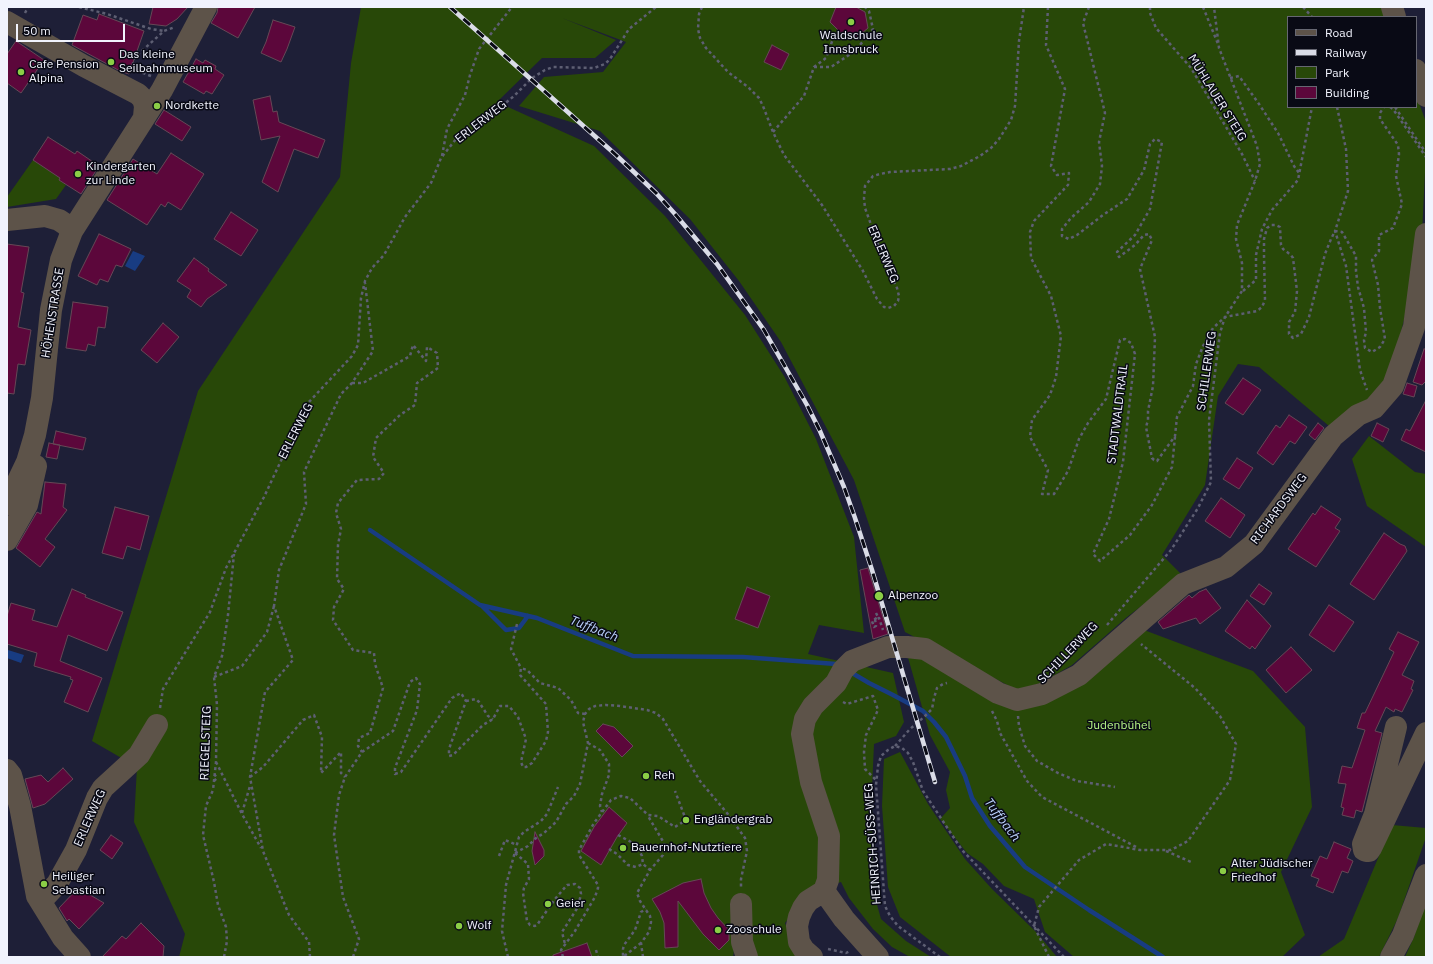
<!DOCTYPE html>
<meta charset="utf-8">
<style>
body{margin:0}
#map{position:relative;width:1433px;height:964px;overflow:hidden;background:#1e1f37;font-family:"IBM Plex Sans",sans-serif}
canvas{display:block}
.frame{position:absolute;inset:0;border:8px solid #f1f3fd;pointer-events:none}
.legend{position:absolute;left:1287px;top:16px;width:130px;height:92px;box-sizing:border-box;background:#090a15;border:1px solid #666772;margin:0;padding:5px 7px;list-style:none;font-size:12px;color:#f1f3fd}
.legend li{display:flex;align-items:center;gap:8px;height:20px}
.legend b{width:20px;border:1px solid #666772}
.scale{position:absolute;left:16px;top:24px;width:109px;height:18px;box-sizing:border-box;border:2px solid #f1f3fd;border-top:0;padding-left:5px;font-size:12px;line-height:14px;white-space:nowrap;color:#f1f3fd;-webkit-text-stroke:3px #090a15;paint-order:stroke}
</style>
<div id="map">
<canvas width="1433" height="964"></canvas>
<div class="frame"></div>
<ul class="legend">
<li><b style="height:5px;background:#5d5349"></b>Road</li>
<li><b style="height:5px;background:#dadce7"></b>Railway</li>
<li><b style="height:11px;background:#284808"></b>Park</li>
<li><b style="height:11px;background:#5c073b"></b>Building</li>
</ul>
<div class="scale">50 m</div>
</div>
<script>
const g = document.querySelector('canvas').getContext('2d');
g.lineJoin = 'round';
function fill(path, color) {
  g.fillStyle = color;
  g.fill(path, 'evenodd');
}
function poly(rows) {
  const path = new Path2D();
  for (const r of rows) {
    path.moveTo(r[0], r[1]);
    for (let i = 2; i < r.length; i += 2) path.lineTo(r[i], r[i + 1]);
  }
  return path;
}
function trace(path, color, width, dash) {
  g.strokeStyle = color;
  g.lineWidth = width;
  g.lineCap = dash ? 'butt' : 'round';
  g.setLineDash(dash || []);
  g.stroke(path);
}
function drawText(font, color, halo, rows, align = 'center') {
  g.font = font + ' "IBM Plex Sans",sans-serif';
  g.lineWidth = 3;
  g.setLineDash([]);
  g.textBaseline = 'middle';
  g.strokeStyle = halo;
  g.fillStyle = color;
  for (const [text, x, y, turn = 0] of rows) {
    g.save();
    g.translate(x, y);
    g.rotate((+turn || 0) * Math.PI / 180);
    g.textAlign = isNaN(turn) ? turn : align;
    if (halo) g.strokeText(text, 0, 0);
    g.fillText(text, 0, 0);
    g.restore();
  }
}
fill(poly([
 [361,7,1383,7,1387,17,1288,17,1288,107,1416,107,1416,95,1426,122,1426,152,1421,254,1389,378,1374,398,1329,426,1259,367,1238,364,1218,396,1205,485,1162,555,1182,575,1127,617,1072,665,1041,683,1017,690,905,632,854,480,781,342,739,281,690,219,600,131,519,106,544,77,603,72,626,42,562,18,616,40,595,58,542,58,497,102,594,146,665,216,745,315,784,376,816,439,854,537,864,633,819,625,808,654,893,673,904,722,896,736,874,744,872,789,873,870,876,877,876,901,881,919,906,941,931,957,910,957,892,947,873,929,849,898,841,882,809,892,785,923,797,954,802,957,752,957,736,937,733,957,179,957,185,934,134,822,137,767,92,741,198,391,340,177,351,63],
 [33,160,60,178,59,180,66,185,56,199,7,207,7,197],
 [1369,436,1415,472,1426,474,1426,547,1367,506,1352,459],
 [1136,627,1253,671,1305,727,1312,807,1281,872,1305,935,1282,957,1074,957,1045,932,1034,899,1004,886,983,864,967,853,940,819,950,808,946,790,950,772,930,735,907,654,923,653,1014,705],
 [900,752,928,804,965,859,992,889,1036,932,1057,957,951,957,900,917,888,887,882,806,884,759],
 [1392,825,1426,828,1426,837,1398,918,1379,957,1318,957,1344,939],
 [1426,899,1426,957,1405,957,1414,937]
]), '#284808');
fill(poly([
 [133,251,145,256,135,271,125,266],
 [8,650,24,655,21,663,7,658]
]), '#183c82');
trace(poly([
 [370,530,480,605,537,618,633,656,743,657,836,664],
 [482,606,506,630,519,628,528,616],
 [852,673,869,683,893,695,923,711,934,722,946,737,965,776,972,798,990,826,1025,867,1089,910,1163,957]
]), '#183c82', 4.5);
const building = poly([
 [153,7,188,7,177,19,166,26,149,24,153,7],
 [218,7,255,7,238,38,211,23,217,13,218,7],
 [836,7,856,7,865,12,868,28,856,38,841,33,830,22,836,7],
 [99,14,144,31,129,74,120,71,72,45,83,15,97,20,99,14],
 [273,20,295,27,287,49,281,62,261,53,266,42,273,20],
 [16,41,44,60,21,93,7,83,7,54,16,41],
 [772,45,789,54,781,70,764,62,772,45],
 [196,59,203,63,205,60,216,66,215,69,224,75,212,94,206,91,204,94,183,82,196,59],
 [270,96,273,112,277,111,279,122,325,140,318,158,294,149,278,192,262,182,280,136,261,140,253,100,270,96],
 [164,110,191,127,182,141,155,124,164,110],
 [48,137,75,154,77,151,99,166,81,194,59,180,60,178,33,160,48,137],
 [171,153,204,174,181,210,168,202,165,207,161,204,147,225,107,200,133,159,157,174,171,153],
 [231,212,258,230,241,256,214,239,231,212],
 [99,234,131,249,122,267,116,265,108,282,100,279,97,285,78,276,99,234],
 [7,244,29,247,21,292,24,293,18,327,31,330,25,365,18,364,14,394,7,393,7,244],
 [194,258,209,269,208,271,227,285,207,299,201,307,187,297,191,290,177,281,194,258],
 [73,302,108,307,105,328,98,327,95,346,88,344,86,351,66,348,73,302],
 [163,323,179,337,157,363,141,350,163,323],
 [1424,349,1426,349,1426,381,1422,385,1413,382,1424,349],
 [1243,378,1261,390,1243,415,1225,403,1243,378],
 [1407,383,1417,386,1414,397,1403,394,1407,383],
 [1426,400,1426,452,1401,440,1406,429,1410,431,1426,400],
 [1289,415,1307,427,1295,444,1290,441,1273,465,1257,453,1276,425,1280,428,1289,415],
 [1318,423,1324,428,1315,440,1309,435,1318,423],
 [1377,423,1389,429,1383,442,1371,436,1377,423],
 [56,431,86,438,83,450,53,444,56,431],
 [49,443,60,445,57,459,46,457,49,443],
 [1237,458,1253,468,1239,489,1223,479,1237,458],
 [45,482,66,484,63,507,67,510,45,539,55,547,40,567,16,548,37,512,41,514,45,482],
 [1221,498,1245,515,1230,538,1205,521,1221,498],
 [1321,506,1341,519,1335,528,1340,531,1316,567,1288,549,1313,513,1315,515,1321,506],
 [115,507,149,516,140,550,127,546,123,559,102,553,115,507],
 [1384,533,1400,544,1405,546,1407,551,1374,600,1350,584,1384,533],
 [868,568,888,634,873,639,860,570,868,568],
 [1259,584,1272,593,1264,605,1250,596,1259,584],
 [747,587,770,596,758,628,735,619,747,587],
 [72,589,86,595,85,597,123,612,107,651,68,635,60,661,102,678,88,712,64,702,73,680,70,679,71,677,34,666,37,653,7,644,7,616,11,603,35,610,32,620,57,627,72,589],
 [1206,589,1221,608,1200,624,1196,618,1163,629,1158,622,1189,595,1192,598,1199,592,1206,589],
 [1247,600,1271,626,1255,649,1252,646,1250,649,1225,631,1247,600],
 [1329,605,1354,622,1334,652,1309,635,1329,605],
 [1398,632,1419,642,1402,675,1414,681,1411,689,1413,690,1402,712,1395,709,1394,712,1386,707,1375,731,1382,733,1362,812,1356,810,1354,818,1342,815,1344,808,1341,807,1346,784,1338,783,1342,766,1352,768,1365,730,1357,728,1362,713,1365,713,1394,652,1389,649,1398,632],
 [1291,647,1312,670,1286,693,1266,670,1291,647],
 [603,724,614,727,633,746,622,757,596,731,603,724],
 [63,768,73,779,45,804,33,808,25,779,41,775,48,782,63,768],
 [609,807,627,823,617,837,601,865,581,851,594,827,609,807],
 [535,832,544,850,544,856,535,865,532,851,535,832],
 [111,835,123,843,112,859,100,850,111,835],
 [1334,842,1351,849,1347,858,1353,861,1348,873,1342,871,1333,893,1316,886,1319,879,1311,876,1320,856,1327,859,1334,842],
 [701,879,704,893,711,908,718,918,729,930,729,940,719,950,703,934,678,901,678,947,665,948,664,923,660,912,652,899,683,883,701,879],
 [78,888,104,903,79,929,69,919,67,921,59,908,78,888],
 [141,923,164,946,163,957,102,957,122,936,126,939,141,923],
 [587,943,592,957,553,957,553,955,587,943]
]);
fill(building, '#5c073b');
trace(building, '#664856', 1);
trace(poly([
 [79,7,107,14,151,29,164,31],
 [702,7,699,14,698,29,700,38,706,48,728,72,748,87,759,98,763,106,773,132,784,155,822,205,863,271,877,299,884,307,888,308,894,306,898,301,899,296,897,288,885,263,865,208,864,198,865,186,873,176,880,174,890,172,950,169,961,166,980,156,991,148,999,139,1011,120,1015,106,1019,41,1024,7],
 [1048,7,1046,45,1065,89,1051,166,1057,175,1069,173,1068,185,1034,221,1030,232,1031,258,1051,296,1061,336,1056,377,1050,395,1032,420,1030,437,1048,470,1042,494,1054,494,1068,471,1079,439,1088,423,1106,399,1120,340,1125,339,1131,343,1135,354,1123,462,1109,519,1093,554,1100,561,1130,535,1152,505,1172,467,1175,437],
 [1089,7,1083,23,1105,113,1099,142,1102,166,1100,184,1089,202,1071,218,1062,229,1062,236,1069,239,1077,235,1103,215,1127,199,1144,170,1150,144,1155,139,1162,142,1150,209,1135,235,1117,252,1119,257,1135,245,1144,235,1149,234,1152,240,1140,269,1155,337,1153,386,1148,411,1148,420,1146,427,1152,458,1154,460,1157,461,1175,436,1177,417,1193,386,1196,364,1203,346,1213,328,1225,317,1257,311,1262,307,1265,300,1264,255,1264,239,1267,228,1271,225,1276,225,1280,227,1281,245,1283,249,1291,255,1293,258,1297,291,1295,312,1289,322,1289,334,1293,338,1301,334,1309,317,1325,254,1331,239,1335,231,1342,232,1356,256,1356,271,1358,287,1364,308,1366,332,1364,340,1365,348,1372,352,1380,347,1385,339,1380,308,1378,285,1372,260,1379,251,1379,235,1393,228,1402,204,1396,176,1399,154,1398,145,1380,119,1380,113,1384,107],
 [1150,7,1150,13,1156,28,1191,68,1242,154,1255,181],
 [1203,7,1218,44],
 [1303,7,1312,17],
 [25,13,28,7],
 [814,67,831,67,855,51,873,29,869,11,865,7],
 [151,76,132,69,134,58,164,31,175,27],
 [1230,78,1239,76,1259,104,1278,133,1294,166,1299,173],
 [1337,107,1346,149,1348,191,1335,231,1346,266,1360,370,1367,390],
 [1390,107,1393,109,1426,157],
 [1395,107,1426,153],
 [773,132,804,96,814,67,826,58,834,36,842,34],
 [442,156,447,129,465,95,470,75,479,49,512,7],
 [1243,291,1256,280,1256,255,1262,229,1272,210,1298,180,1312,107],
 [352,383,363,383,410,356,413,345,426,361,427,347,437,353,438,368,417,383,415,405,400,415,376,438,373,457,384,473,379,479,357,480,338,503,336,513,341,529,338,545,337,579,344,589,334,607,333,620,353,650,374,653,375,664,383,688,370,733,359,738,358,746,362,752],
 [876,613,878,617,872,621,874,627,876,626,875,619,879,618,883,630],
 [517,624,511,649,521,668],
 [1107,625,1171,550,1198,508,1211,482,1209,420,1220,333,1225,317,1242,291,1242,263,1236,239,1237,225,1255,181,1260,164,1257,146,1219,48,1214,7],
 [214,677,242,666,267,632,274,606],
 [466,701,476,699,479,702,488,716,493,719],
 [843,702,847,704,873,696,878,710,866,735,864,752,865,769,876,780],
 [160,708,163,689,210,612,226,568,264,497,308,403,352,356,358,345,361,298,365,281,372,268,384,255,405,217,431,183,441,158,456,139,496,111,514,96,532,78,545,70,553,67,594,68,605,64,610,59,629,29,656,7],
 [992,711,997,721,1000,733,1027,781,1042,797,1138,848],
 [1018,716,1019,726,1025,746,1037,761,1058,773,1077,781,1115,787],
 [588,743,600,750,609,764,609,775,602,794,600,806,602,812],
 [895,746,910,729,924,717,932,709,934,698,937,688,943,684,947,683],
 [216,762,242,814,261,848],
 [250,777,263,767,303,720,314,715,322,737,321,773,341,752,341,773,345,777],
 [214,781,217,778,214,774],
 [242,813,250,786],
 [618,835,631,842,638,848,642,856,643,864,650,870],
 [609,849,617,854,628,865,636,867,643,864],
 [1166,851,1191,862],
 [515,853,528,846,536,838,544,833,556,822,566,804,574,796,580,784,588,743,583,722,585,714,589,709,595,706,606,705,620,706,647,710,656,713,663,719,700,781,727,813,745,838,747,851,741,879,741,887],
 [515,853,528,864,529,879,524,888,523,893,527,921,530,925,535,926,537,925,555,899,567,885,575,884,580,888,581,894,578,907,562,932,565,944],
 [499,856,505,840,517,845],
 [641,943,623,957,623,949,624,945,635,930,641,912,646,909],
 [828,949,846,953,850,951],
 [596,950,598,957],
 [224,957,227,941,226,927,218,905,214,882,203,835,206,806,213,790,216,762,217,705,214,677,222,656,228,615,234,554],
 [310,957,309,942,289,915,263,851,250,777,265,692,293,660,274,606,279,570,306,504,304,472,341,394,352,383,373,351,365,283],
 [353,957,359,939,343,897,334,835,339,795,345,777,362,752,393,731,410,682,416,678,420,684,417,710,395,768,395,774,401,772,452,698,461,693,466,701,449,749,449,756,453,755,483,725,493,719,500,706,509,706,518,717,526,739,521,762,523,767,526,767,532,763,546,741,548,732,546,704,520,675,521,668,527,670,540,683,558,688,571,700,578,713,585,714],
 [508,957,502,931,506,885,519,837,524,832,541,821,547,814,558,787],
 [563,957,561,950,575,931,595,897,598,888,598,885,579,855,579,850,594,823,611,800,621,796,630,798,648,815,658,816,675,827,686,820,675,791],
 [643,957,641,943,649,932,651,922,650,916,640,901,637,893,650,870,663,855,665,849,664,843,648,816],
 [940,957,898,926,890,916,885,906,876,785,878,766,881,756,888,750,895,746,902,748,908,753,913,762,923,791,962,850,1064,957],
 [1049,957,1034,926,1039,907,1079,860,1106,844,1140,850,1171,850,1188,841,1230,780,1236,744,1220,716,1195,688,1141,644]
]), '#5e5f73', 2.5, [3, 3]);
trace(poly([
 [1392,7,1395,17],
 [7,22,84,66,138,94,143,99,145,106,144,117],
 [1416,70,1426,96],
 [7,220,45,216,59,220,65,224,72,231],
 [7,504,27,462,35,435,42,398,51,310,61,260,72,231,162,90,206,7],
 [7,540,27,505,36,466],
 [1396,727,1375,814,1363,844,1364,850,1366,851,1369,851,1371,848,1426,733],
 [7,770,11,775,20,806,37,896,63,938,80,957],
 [824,891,844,919,878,957],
 [37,896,43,899,57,884,76,850,97,798,103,788,139,755,157,725],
 [741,904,742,942,747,957],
 [812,957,804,950,799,942,797,926,799,917,803,908,808,901,824,891,828,880,829,836,811,782,802,734,805,719,813,706,836,683,843,670,852,661,888,647,907,647,925,649,998,693,1017,700,1042,694,1079,675,1183,584,1226,567,1254,544,1333,436,1358,415,1374,408,1393,386,1414,327,1426,234],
 [1391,957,1403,935,1426,875]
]), '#5d5349', 22);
const rail = poly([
 [450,7,616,155,656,193,675,214,717,264,764,330,807,405,820,431,844,487,855,518,872,570,935,782]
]);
trace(rail, '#dadce7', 4.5);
trace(rail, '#090a15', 3, [9]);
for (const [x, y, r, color] of [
 [851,22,4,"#8bce46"],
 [111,62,4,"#8bce46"],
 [21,72,4,"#8bce46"],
 [157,106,4,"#8bce46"],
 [78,174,4,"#8bce46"],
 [879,596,5,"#8bce46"],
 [646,776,4,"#8bce46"],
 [686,820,4,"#8bce46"],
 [623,848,4,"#8bce46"],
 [1223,871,4,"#8bce46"],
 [44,884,4,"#8bce46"],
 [548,904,4,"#8bce46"],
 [459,926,4,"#8bce46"],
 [718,930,4,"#8bce46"]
]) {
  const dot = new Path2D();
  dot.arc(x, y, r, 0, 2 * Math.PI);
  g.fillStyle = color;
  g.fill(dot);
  trace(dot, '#090a15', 1.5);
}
drawText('12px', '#f1f3fd', '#090a15', [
 ["Waldschule",851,36,"center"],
 ["Innsbruck",851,50,"center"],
 ["Das kleine",119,55],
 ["Seilbahnmuseum",119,69],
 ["Cafe Pension",29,65],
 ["Alpina",29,79],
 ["Nordkette",165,106],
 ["Kindergarten",86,167],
 ["zur Linde",86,181],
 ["Alpenzoo",888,596],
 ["Reh",654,776],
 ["Engländergrab",694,820],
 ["Bauernhof-Nutztiere",631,848],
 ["Alter Jüdischer",1231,864],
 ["Friedhof",1231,878],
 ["Heiliger",52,877],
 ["Sebastian",52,891],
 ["Geier",556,904],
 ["Wolf",467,926],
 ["Zooschule",726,930]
], 'left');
drawText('12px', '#f1f3fd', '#090a15', [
 ["MÜHLAUER STEIG",1217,98,58],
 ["ERLERWEG",481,122,-38],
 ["ERLERWEG",883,254,67],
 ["HÖHENSTRASSE",53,313,-81],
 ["SCHILLERWEG",1207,371,-82],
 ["STADTWALDTRAIL",1118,414,-83],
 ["ERLERWEG",296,431,-63],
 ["RICHARDSWEG",1279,509,-53],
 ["SCHILLERWEG",1068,653,-46],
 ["RIEGELSTEIG",206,743,-88],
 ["ERLERWEG",90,818,-66],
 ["HEINRICH-SÜSS-WEG",873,844,-94]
]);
drawText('12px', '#b6f586', '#090a15', [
 ["Judenbühel",1119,726]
]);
drawText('italic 13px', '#bbd2fb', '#090a15', [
 ["Tuffbach",594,629,21],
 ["Tuffbach",1002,820,53]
]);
</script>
